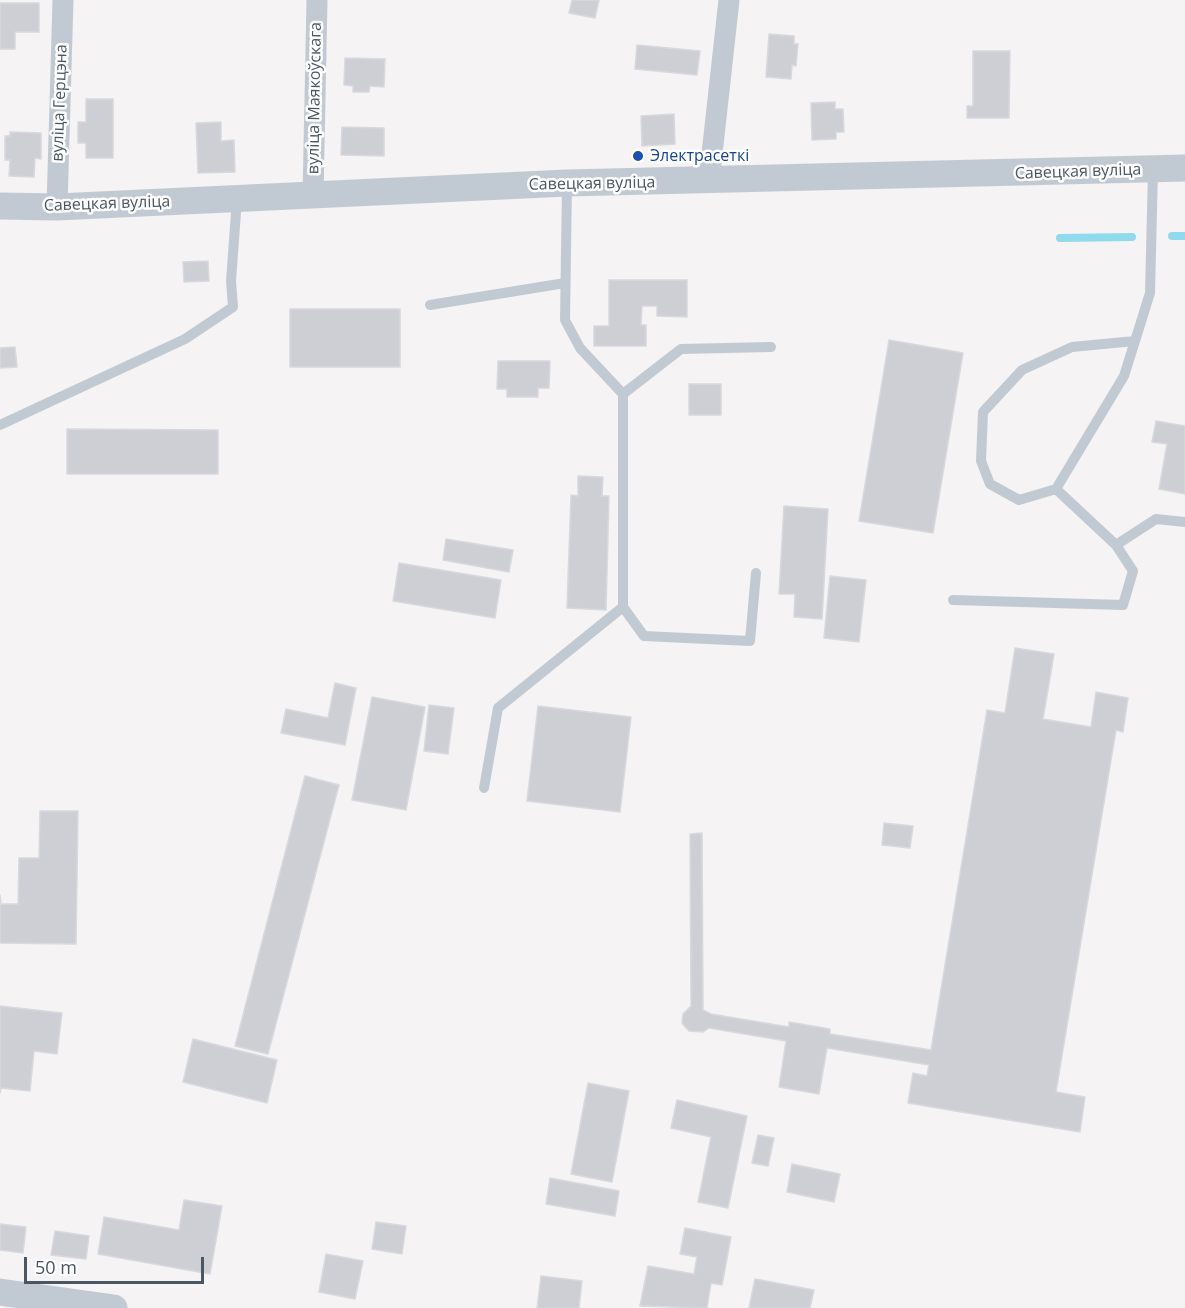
<!DOCTYPE html>
<meta charset="utf-8">
<style>
body{margin:0}
#map{position:relative;width:1185px;height:1308px;overflow:hidden;background:#f5f3f3;font-family:"Open Sans",sans-serif}
canvas{display:block}
.scale{position:absolute;left:24px;top:1257px;width:180px;height:27px;box-sizing:border-box;border:3px solid #4a5661;border-top:0;padding-left:8px;font-size:18px;line-height:21px;white-space:nowrap;color:#4a5661;-webkit-text-stroke:4px #fff;paint-order:stroke}
</style>
<div id="map">
<canvas width="1185" height="1308"></canvas>
<div class="scale">50 m</div>
</div>
<script>
const g = document.querySelector('canvas').getContext('2d');
g.lineJoin = 'round';
function poly(rows) {
  const path = new Path2D();
  for (const r of rows) {
    path.moveTo(r[0], r[1]);
    for (let i = 2; i < r.length; i += 2) path.lineTo(r[i], r[i + 1]);
  }
  return path;
}
function trace(path, color, width, dash) {
  g.strokeStyle = color;
  g.lineWidth = width;
  g.lineCap = dash ? 'butt' : 'round';
  g.setLineDash(dash || []);
  g.stroke(path);
}
function fill(path, color) {
  g.fillStyle = color;
  g.fill(path, 'evenodd');
}
function drawText(font, color, halo, rows, align = 'center') {
  g.font = font + ' "Open Sans",sans-serif';
  g.lineWidth = 5;
  g.setLineDash([]);
  g.textBaseline = 'middle';
  g.strokeStyle = halo;
  g.fillStyle = color;
  for (const [text, x, y, turn = 0] of rows) {
    g.save();
    g.translate(x, y);
    g.rotate((+turn || 0) * Math.PI / 180);
    g.textAlign = isNaN(turn) ? turn : align;
    if (halo) g.strokeText(text, 0, 0);
    g.fillText(text, 0, 0);
    g.restore();
  }
}
trace(poly([
 [1172,236,1185,236],
 [1060,238,1132,237]
]), '#90daee', 8);
const building = poly([
 [572,0,599,0,595,18,569,13,572,0],
 [0,3,39,3,39,32,15,32,15,49,0,49,0,3],
 [769,34,794,36,794,44,798,44,796,66,792,65,791,79,766,77,769,34],
 [637,45,700,51,697,75,635,69,637,45],
 [973,51,1010,51,1009,118,967,118,967,106,973,106,973,51],
 [345,58,385,59,384,87,370,86,369,92,353,92,353,86,344,85,345,58],
 [86,99,113,99,113,158,86,158,86,143,78,143,78,122,86,122,86,99],
 [835,102,835,109,843,109,844,132,836,132,836,139,812,140,811,103,835,102],
 [674,114,675,144,642,146,641,116,674,114],
 [221,122,221,141,234,140,235,172,198,173,196,123,221,122],
 [342,127,384,128,384,156,341,155,342,127],
 [10,132,41,133,41,159,35,158,34,177,9,176,10,160,5,160,5,136,10,136,10,132],
 [208,261,209,281,184,282,183,262,208,261],
 [609,280,687,280,687,317,657,316,657,306,642,306,641,325,646,325,646,346,594,346,594,326,609,326,609,280],
 [290,309,400,309,400,367,290,367,290,309],
 [889,340,963,353,933,533,859,521,889,340],
 [15,347,17,367,0,368,0,348,15,347],
 [498,361,550,361,549,388,538,388,538,397,507,397,507,389,497,389,498,361],
 [689,384,721,384,721,415,689,415,689,384],
 [1156,421,1185,426,1185,494,1159,489,1167,444,1152,442,1156,421],
 [67,429,218,430,218,474,67,474,67,429],
 [578,476,603,477,602,496,609,496,606,610,567,608,571,495,578,496,578,476],
 [784,506,828,509,822,619,794,617,795,594,779,594,784,506],
 [446,539,513,550,509,572,443,560,446,539],
 [399,563,501,580,495,618,393,601,399,563],
 [830,576,866,580,859,642,824,638,830,576],
 [1015,648,1054,654,1043,719,1091,727,1096,692,1128,698,1123,732,1116,730,1056,1092,1085,1097,1080,1132,908,1103,913,1073,927,1076,929,1065,827,1048,819,1094,779,1087,786,1041,709,1028,703,1032,689,1031,682,1023,683,1014,691,1006,690,834,702,833,703,1010,711,1014,789,1027,789,1022,830,1029,830,1034,931,1050,987,710,1005,713,1015,648],
 [335,683,356,688,345,745,281,733,286,709,328,718,335,683],
 [372,697,425,707,406,810,352,800,372,697],
 [429,705,454,708,448,754,424,751,429,705],
 [538,706,631,717,620,812,527,801,538,706],
 [305,776,339,785,268,1054,235,1046,305,776],
 [40,811,78,811,76,944,0,943,0,895,1,904,18,904,19,858,39,858,40,811],
 [884,823,913,826,910,848,882,845,884,823],
 [0,1006,62,1013,57,1054,34,1051,30,1091,1,1088,0,1093,0,1006],
 [193,1039,277,1060,267,1103,183,1082,193,1039],
 [588,1083,629,1091,612,1182,571,1174,588,1083],
 [677,1100,747,1116,728,1208,698,1202,711,1137,671,1128,677,1100],
 [758,1135,774,1138,768,1166,752,1163,758,1135],
 [792,1164,840,1174,834,1202,787,1192,792,1164],
 [550,1178,619,1191,615,1216,546,1204,550,1178],
 [184,1200,222,1206,210,1274,98,1254,104,1217,179,1230,184,1200],
 [376,1222,406,1226,402,1254,372,1249,376,1222],
 [0,1224,26,1227,23,1253,0,1250,0,1224],
 [685,1228,731,1237,722,1285,711,1283,707,1308,640,1306,648,1266,694,1274,697,1257,680,1254,685,1228],
 [55,1231,89,1236,86,1259,51,1255,55,1231],
 [326,1254,363,1261,355,1299,319,1292,326,1254],
 [541,1276,582,1281,579,1308,537,1308,541,1276],
 [755,1279,814,1290,810,1308,749,1308,755,1279]
]);
fill(building, '#cdcfd5');
trace(building, '#d7d9de', 1.5);
trace(poly([
 [430,305,565,283],
 [1135,341,1072,347,1022,370,983,412,981,461,990,484,1019,500,1056,489,1124,376,1135,341,1150,293,1153,170],
 [623,394,681,349,771,347],
 [0,425,185,339,233,307,231,281,237,199],
 [1116,545,1156,519,1185,522],
 [953,600,1123,605,1133,571,1116,545,1056,489],
 [623,607,644,636,750,641,756,573],
 [484,788,498,708,623,607,623,394,580,348,565,320,567,184]
]), '#c1cad2', 10);
trace(poly([
 [709,181,729,0],
 [313,196,317,0],
 [57,207,63,0]
]), '#c1cad2', 21);
trace(poly([
 [0,206,57,207,567,183,1185,168],
 [0,1292,114,1308]
]), '#c1cad2', 27);
for (const [x, y, r, color] of [
 [638,156,6,"#1a4fb4"]
]) {
  const dot = new Path2D();
  dot.arc(x, y, r, 0, 2 * Math.PI);
  g.fillStyle = color;
  g.fill(dot);
  trace(dot, '#fff', 2);
}
drawText('16px', '#4a5661', '#fff', [
 ["вуліца Маякоўскага",315,98,-89],
 ["вуліца Герцэна",60,103,-88],
 ["Савецкая вуліца",1078,172,-2],
 ["Савецкая вуліца",592,184,-1],
 ["Савецкая вуліца",107,204,-2]
]);
drawText('16px', '#164399', '#fff', [
 ["Электрасеткі",650,156]
], 'left');
</script>
